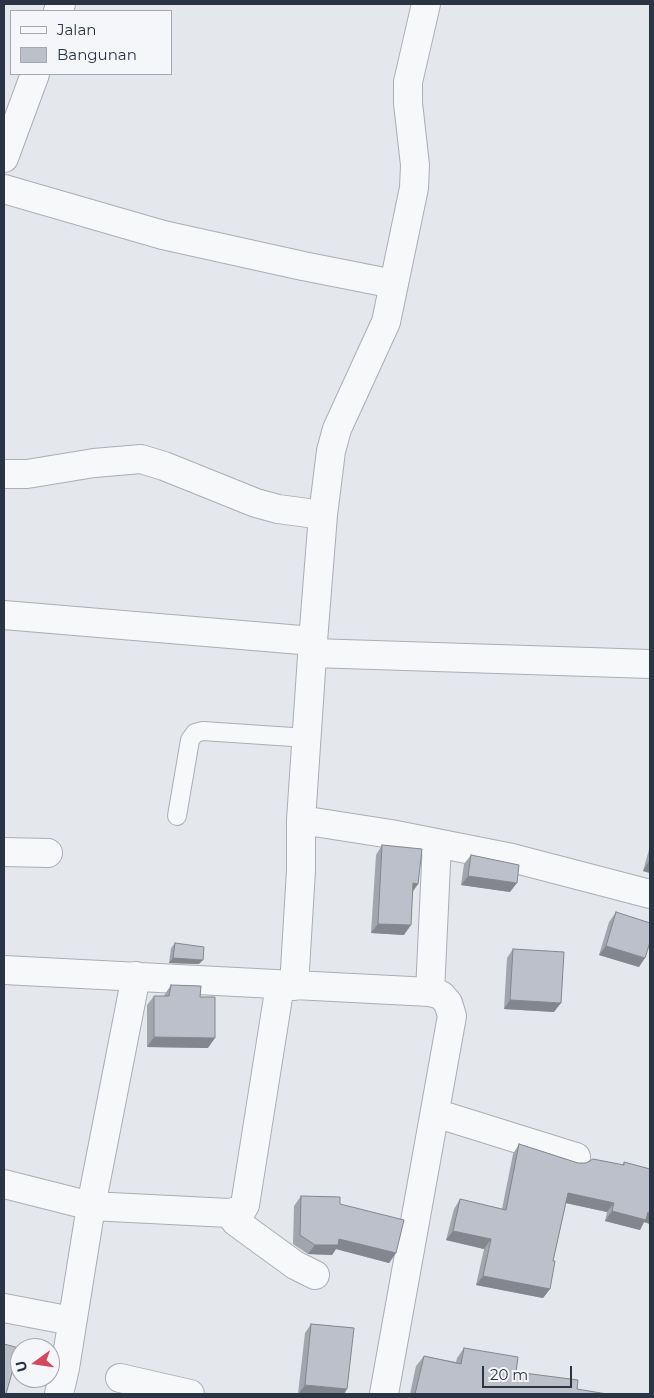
<!DOCTYPE html>
<style>
body{margin:0}
#map{position:relative;width:654px;height:1398px;overflow:hidden;background:#e4e7ec;font-family:Montserrat,sans-serif}
canvas{display:block}
.frame{position:absolute;inset:0;border:5px solid #2b3445;pointer-events:none}
.legend{position:absolute;left:10px;top:10px;width:162px;height:65px;box-sizing:border-box;background:#f4f6f9;border:1px solid #a4a8b1;margin:0;padding:6px 9px;list-style:none;font-size:15px;color:#2b3445}
.legend li{display:flex;align-items:center;gap:10px;height:25px}
.legend b{width:25px;border:1px solid #a4a8b1}
.north{position:absolute;left:10px;top:1338px;width:50px;height:50px;box-sizing:border-box;background:#f4f6f9;border:1px solid #a4a8b1;border-radius:50%;rotate:256deg;font-size:14px;font-weight:700;line-height:20px;text-align:center;color:#2b3445}
.north::after{content:'';display:block;margin:auto;width:18px;height:22px;background:#d1495b;clip-path:polygon(50% 0,100% 100%,50% 72%,0 100%)}
.scale{position:absolute;left:482px;top:1366px;width:90px;height:22px;box-sizing:border-box;border:2px solid #2b3445;border-top:0;padding-left:6px;font-size:15px;line-height:18px;white-space:nowrap;color:#2b3445;-webkit-text-stroke:4px #f4f6f9;paint-order:stroke}
</style>
<div id="map">
<canvas width="654" height="1398"></canvas>
<div class="frame"></div>
<ul class="legend">
<li><b style="height:6px;background:#f7f8fa"></b>Jalan</li>
<li><b style="height:14px;background:#bbc0ca"></b>Bangunan</li>
</ul>
<div class="north">U</div>
<div class="scale">20 m</div>
</div>
<script>
const g = document.querySelector('canvas').getContext('2d');
g.lineJoin = 'round';
function poly(rows) {
  const path = new Path2D();
  for (const r of rows) {
    path.moveTo(r[0], r[1]);
    for (let i = 2; i < r.length; i += 2) path.lineTo(r[i], r[i + 1]);
  }
  return path;
}
function trace(path, color, width, dash) {
  g.strokeStyle = color;
  g.lineWidth = width;
  g.lineCap = dash ? 'butt' : 'round';
  g.setLineDash(dash || []);
  g.stroke(path);
}
function fill(path, color) {
  g.fillStyle = color;
  g.fill(path, 'evenodd');
}
const lane = poly([
 [177,816,190,740,195,733,203,731,307,738]
]);
const street = poly([
 [58,11,61,4],
 [4,158,35,74],
 [4,189,163,235,303,266,394,284],
 [4,474,27,474,94,463,141,459,164,466,256,503,278,509,323,515],
 [4,615,313,641],
 [313,653,650,664],
 [301,820,391,834,512,858,650,894],
 [4,852,48,853],
 [4,970,430,992,441,995,448,1003,452,1016,384,1394],
 [294,986,301,870,301,820,313,641,323,515,331,451,337,429,386,322,414,188,415,165,408,103,408,82,426,4],
 [430,992,437,843],
 [435,1113,576,1157],
 [4,1184,91,1206,229,1213,242,1210,245,1205,280,985],
 [229,1213,236,1222,295,1265,315,1275],
 [4,1308,72,1321],
 [120,1378,190,1394],
 [59,1394,65,1368,91,1206,136,976]
]);
trace(lane, '#a9aeb7', 20);
trace(street, '#a9aeb7', 30);
trace(lane, '#f7f8fa', 18);
trace(street, '#f7f8fa', 28);
fill(poly([
 [382,845,418,884,413,892,404,935,371,933,376,855],
 [650,846,650,873,643,871],
 [471,855,510,892,461,885,464,864],
 [616,912,639,967,599,955,609,922],
 [175,943,199,964,169,963,171,948],
 [513,949,554,1012,504,1009,507,958],
 [171,985,200,997,208,1048,147,1047,147,1005,154,996,164,996,165,994],
 [519,1144,578,1163,622,1165,624,1162,650,1169,650,1224,644,1222,640,1230,605,1221,607,1212,566,1203,553,1261,550,1289,543,1298,476,1285,484,1249,446,1240,454,1209,460,1199,502,1209,513,1154],
 [301,1196,340,1204,396,1253,389,1263,336,1249,332,1255,308,1254,293,1244,294,1206],
 [311,1324,354,1328,298,1394,305,1333],
 [464,1348,516,1372,577,1389,607,1394,410,1394,416,1366,424,1356,456,1362,457,1358]
]), '#a1a5ae');
fill(poly([
 [649,861,650,862,650,873,643,871],
 [468,876,517,883,510,892,461,885],
 [413,883,418,884,411,893],
 [378,924,411,925,404,935,371,933],
 [606,946,645,958,639,967,599,955],
 [173,958,203,960,199,964,169,963],
 [510,1000,561,1003,554,1012,504,1009],
 [154,1037,215,1038,208,1048,147,1047],
 [568,1193,614,1203,607,1212,561,1202],
 [612,1211,650,1213,650,1224,644,1222,640,1230,605,1221],
 [453,1231,491,1239,484,1249,446,1240],
 [339,1239,396,1253,389,1263,336,1249,332,1255,308,1254,315,1245],
 [483,1276,550,1289,543,1298,476,1285],
 [305,1385,347,1389,344,1394,298,1394]
]), '#83868d');
const building = poly([
 [382,845,422,849,418,884,413,883,411,925,378,924,382,845],
 [471,855,519,865,517,883,468,876,471,855],
 [616,912,650,923,650,942,645,958,606,946,616,912],
 [175,943,204,947,203,960,173,958,175,943],
 [513,949,564,952,561,1003,510,1000,513,949],
 [171,985,201,986,200,997,215,997,215,1038,154,1037,154,996,169,996,171,985],
 [519,1144,578,1163,586,1163,593,1159,624,1165,624,1162,650,1169,650,1213,648,1212,646,1220,612,1211,614,1203,568,1193,553,1261,555,1261,550,1289,483,1276,491,1239,453,1231,460,1199,506,1210,519,1144],
 [301,1196,340,1197,340,1204,404,1220,396,1253,339,1239,338,1245,315,1245,300,1235,301,1196],
 [311,1324,354,1328,347,1389,305,1385,311,1324],
 [4,1344,19,1348,6,1394,4,1394,4,1344],
 [464,1348,518,1357,516,1372,578,1380,577,1389,607,1394,415,1394,424,1356,461,1364,464,1348]
]);
fill(building, '#bbc0ca');
trace(building, '#83868d', 1);
</script>
